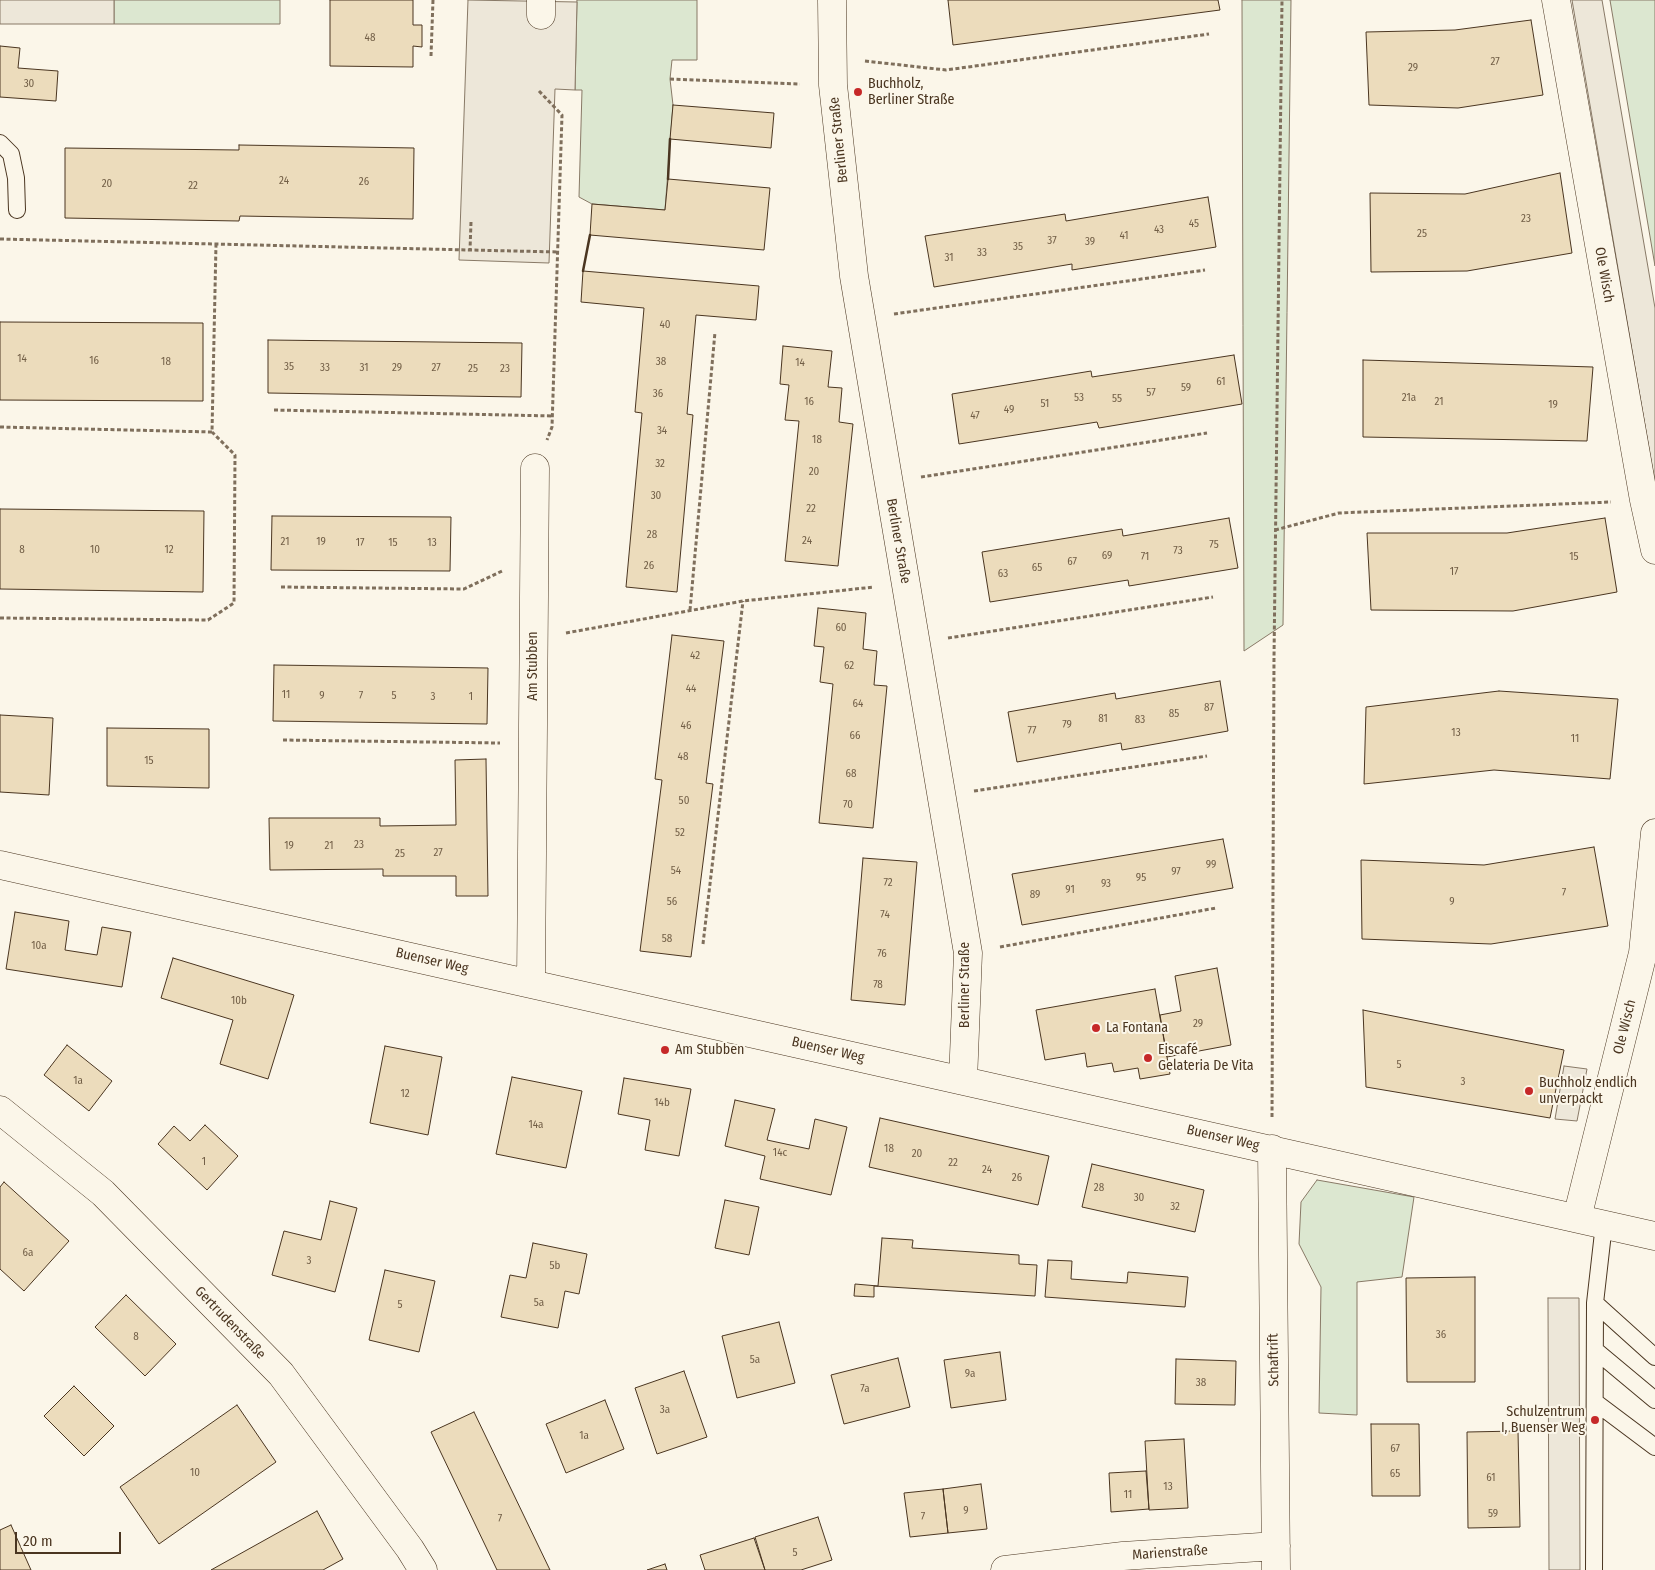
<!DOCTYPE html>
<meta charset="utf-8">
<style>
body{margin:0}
#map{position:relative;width:1655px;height:1570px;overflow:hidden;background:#fbf6e9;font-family:"Fira Sans Condensed",sans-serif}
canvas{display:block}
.scale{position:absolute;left:15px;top:1532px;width:106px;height:22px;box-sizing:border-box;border:2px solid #4a3520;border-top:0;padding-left:6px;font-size:15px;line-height:18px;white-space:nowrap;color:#4a3520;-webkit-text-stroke:4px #fbf6e9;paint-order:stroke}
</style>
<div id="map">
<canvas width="1655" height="1570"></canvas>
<div class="scale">20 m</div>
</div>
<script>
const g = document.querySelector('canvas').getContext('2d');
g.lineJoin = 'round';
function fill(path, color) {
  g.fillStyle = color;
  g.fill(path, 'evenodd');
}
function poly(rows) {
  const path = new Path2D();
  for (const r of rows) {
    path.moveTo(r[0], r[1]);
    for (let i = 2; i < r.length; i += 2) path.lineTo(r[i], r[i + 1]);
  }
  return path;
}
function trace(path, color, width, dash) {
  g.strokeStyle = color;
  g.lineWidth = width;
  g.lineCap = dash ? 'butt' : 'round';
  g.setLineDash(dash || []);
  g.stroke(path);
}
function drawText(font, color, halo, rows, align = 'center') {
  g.font = font + ' "Fira Sans Condensed",sans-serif';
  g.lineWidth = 4;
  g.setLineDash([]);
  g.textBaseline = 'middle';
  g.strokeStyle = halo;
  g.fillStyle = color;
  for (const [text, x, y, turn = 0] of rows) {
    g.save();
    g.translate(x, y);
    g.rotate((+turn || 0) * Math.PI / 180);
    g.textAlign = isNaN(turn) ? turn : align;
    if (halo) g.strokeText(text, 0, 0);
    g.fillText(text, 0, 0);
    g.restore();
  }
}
const green = poly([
 [114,0,280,0,280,24,114,24,114,0],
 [577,0,697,0,697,60,672,60,670,79,673,105,665,210,592,204,579,197,582,90,575,90,577,0],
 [1242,0,1291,0,1283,625,1244,651,1242,0],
 [1610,0,1655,0,1655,266,1610,0],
 [1317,1180,1414,1197,1402,1277,1357,1282,1357,1415,1319,1413,1321,1287,1299,1244,1301,1202,1317,1180]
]);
fill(green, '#dce7d0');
trace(green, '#887966', 1);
const parking = poly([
 [0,0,114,0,114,24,0,24,0,0],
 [468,0,577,2,575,90,555,89,549,263,459,260,468,0],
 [1572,0,1602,0,1655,308,1655,484,1572,0],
 [1564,1066,1587,1069,1577,1121,1555,1119,1564,1066],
 [1548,1298,1579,1298,1580,1570,1549,1570,1548,1298]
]);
fill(parking, '#ede7d9');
trace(parking, '#887966', 1);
const building = poly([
 [330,0,413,0,413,25,422,25,422,47,413,46,413,67,330,66,330,0],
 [948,0,1218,0,1220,10,953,45,948,0],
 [1531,20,1543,95,1458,108,1369,105,1366,32,1455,30,1531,20],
 [0,46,20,48,18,68,58,71,56,101,0,97,0,46],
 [673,105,774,113,771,148,670,139,673,105],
 [239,145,414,148,413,219,240,216,239,221,65,218,65,148,239,150,239,145],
 [1560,173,1572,253,1467,271,1371,272,1370,193,1465,194,1560,173],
 [668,179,770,188,764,250,590,235,592,204,665,210,668,179],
 [1208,197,1216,247,1072,270,1072,264,934,287,925,236,1065,214,1066,221,1208,197],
 [583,271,759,286,756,320,696,315,687,414,693,415,677,592,626,587,642,413,635,412,644,308,581,302,583,271],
 [0,322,203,323,203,401,0,400,0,322],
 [268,340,522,343,521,397,268,393,268,340],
 [783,346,832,351,828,387,842,388,839,422,853,424,838,566,785,561,799,421,785,420,789,385,780,384,783,346],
 [1234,355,1242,404,1099,428,1097,422,959,444,952,394,1091,371,1092,377,1234,355],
 [1363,360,1593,367,1587,441,1363,437,1363,360],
 [0,509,204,511,203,592,0,589,0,509],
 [272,516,451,517,450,571,271,570,272,516],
 [1229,518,1238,568,1129,586,1128,580,990,602,982,552,1122,529,1123,536,1229,518],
 [1605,518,1617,592,1513,611,1371,610,1367,533,1507,533,1605,518],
 [818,608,866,613,863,649,877,651,874,685,887,686,873,828,819,823,833,684,820,682,824,647,814,646,818,608],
 [672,635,724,641,706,783,713,784,691,957,640,951,662,780,655,779,672,635],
 [274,665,488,668,487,724,273,721,274,665],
 [1220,681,1228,731,1122,750,1121,743,1017,762,1008,712,1115,693,1116,699,1220,681],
 [1499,691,1618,699,1610,779,1494,770,1364,784,1366,707,1499,691],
 [0,715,53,718,49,795,0,792,0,715],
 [107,728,209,729,209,788,107,786,107,728],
 [486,759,488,896,456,896,456,876,383,876,383,869,270,870,269,818,380,818,380,826,456,825,455,760,486,759],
 [1223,839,1233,888,1022,925,1012,874,1223,839],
 [1594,847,1608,926,1491,944,1362,939,1361,860,1484,865,1594,847],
 [863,858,917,862,905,1005,851,1000,863,858],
 [15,912,69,921,65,950,97,955,102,927,131,932,122,987,6,969,15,912],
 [173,958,294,995,268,1079,220,1064,233,1020,161,998,173,958],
 [1217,968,1231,1045,1167,1057,1160,1015,1181,1011,1175,976,1217,968],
 [1155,989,1170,1074,1140,1079,1138,1068,1114,1072,1112,1063,1087,1067,1085,1053,1045,1060,1036,1010,1155,989],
 [1363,1010,1564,1050,1550,1118,1366,1087,1363,1010],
 [67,1045,112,1081,89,1111,44,1075,67,1045],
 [385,1046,442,1057,428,1135,370,1123,385,1046],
 [512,1077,582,1091,566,1168,496,1154,512,1077],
 [624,1078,691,1089,679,1156,645,1150,650,1120,618,1114,624,1078],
 [735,1100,775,1109,767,1140,809,1149,815,1119,847,1127,831,1195,760,1179,765,1156,725,1146,735,1100],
 [880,1118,1049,1156,1038,1205,869,1167,880,1118],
 [205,1125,238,1156,207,1190,158,1144,174,1126,190,1141,205,1125],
 [1092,1164,1204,1190,1195,1232,1082,1207,1092,1164],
 [4,1182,69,1241,24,1291,0,1269,0,1187,4,1182],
 [725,1200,759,1207,749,1255,715,1248,725,1200],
 [330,1201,357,1208,335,1292,272,1275,284,1231,321,1240,330,1201],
 [882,1238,913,1240,912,1248,1019,1255,1019,1264,1037,1265,1035,1296,874,1286,874,1297,854,1296,855,1284,878,1286,882,1238],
 [533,1243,587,1254,579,1294,565,1291,558,1328,501,1317,510,1275,526,1278,533,1243],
 [1048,1260,1072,1261,1071,1279,1127,1283,1128,1272,1188,1277,1185,1307,1045,1297,1048,1260],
 [385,1270,435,1281,419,1352,369,1340,385,1270],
 [1475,1277,1475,1382,1407,1382,1406,1278,1475,1277],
 [126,1295,176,1344,145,1376,95,1327,126,1295],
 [779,1322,795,1383,737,1398,722,1336,779,1322],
 [1000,1352,1006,1400,951,1408,944,1360,1000,1352],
 [898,1358,910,1407,844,1424,831,1375,898,1358],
 [1176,1359,1236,1361,1235,1405,1175,1404,1176,1359],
 [684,1371,707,1437,657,1454,635,1388,684,1371],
 [74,1386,114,1426,84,1456,44,1416,74,1386],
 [605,1400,624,1449,566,1473,546,1424,605,1400],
 [237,1405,276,1462,159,1544,120,1487,237,1405],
 [474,1412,550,1570,497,1570,431,1432,474,1412],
 [1371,1424,1419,1424,1420,1496,1372,1496,1371,1424],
 [1518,1431,1520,1527,1468,1528,1467,1432,1518,1431],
 [1184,1439,1188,1508,1149,1510,1145,1441,1184,1439],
 [1146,1471,1149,1509,1111,1512,1109,1473,1146,1471],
 [981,1484,987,1529,948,1533,943,1489,981,1484],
 [943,1489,948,1533,910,1537,904,1493,943,1489],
 [317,1511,343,1559,323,1570,211,1570,317,1511],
 [818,1517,832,1560,801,1570,765,1570,755,1537,818,1517],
 [11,1525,31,1570,0,1570,0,1530,11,1525],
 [754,1538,765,1570,705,1570,700,1555,754,1538],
 [665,1564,667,1570,647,1570,665,1564]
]);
fill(building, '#ecdcbc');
trace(building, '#4a3520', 1);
const service = poly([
 [0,143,11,154,16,178,17,210],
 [1595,1303,1655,1357],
 [1595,1350,1655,1400],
 [1595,1402,1655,1447],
 [1594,1570,1595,1303,1604,1224]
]);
const minor = poly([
 [541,0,541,15],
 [832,0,833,85,854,276,968,953,963,1081],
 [1556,0,1644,500,1655,550],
 [0,865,1655,1236],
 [531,983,535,468],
 [0,1110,103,1193,281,1374,410,1549,423,1570],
 [1272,1149,1276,1570],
 [1577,1218,1643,953,1655,833],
 [1005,1570,1123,1556,1276,1546]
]);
trace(service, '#4a3520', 18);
trace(minor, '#4a3520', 29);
trace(poly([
 [431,56,433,0],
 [865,61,946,70,1209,34],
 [670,79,800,84],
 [539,91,562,115,552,427,547,440],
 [471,222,470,250,558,252],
 [0,239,470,250],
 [894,314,1205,270],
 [274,410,553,416],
 [0,427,212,432,216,244],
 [921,477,1207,433],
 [1275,530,1339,513,1611,502],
 [281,587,464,589,502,571],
 [690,610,715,332],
 [0,618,208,620,234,603,235,455,212,432],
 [566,633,743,601,874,587],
 [948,638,1213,597],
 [283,740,500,743],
 [974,791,1207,756],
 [703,944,743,601],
 [1000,947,1216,908],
 [1272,1117,1274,658,1282,0]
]), '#7f6f5c', 3, [4, 2.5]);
trace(service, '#fbf6e9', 16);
trace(minor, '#fbf6e9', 28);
trace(poly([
 [668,179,670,139],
 [583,271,590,235]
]), '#4a3520', 2.5);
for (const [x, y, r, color] of [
 [858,92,5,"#c62828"],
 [1096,1028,5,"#c62828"],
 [665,1050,5,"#c62828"],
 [1148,1058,5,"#c62828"],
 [1529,1091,5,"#c62828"],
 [1595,1420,5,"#c62828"]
]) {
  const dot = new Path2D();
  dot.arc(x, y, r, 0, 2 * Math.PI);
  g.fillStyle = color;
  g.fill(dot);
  trace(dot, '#fbf6e9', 2);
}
drawText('11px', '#725f47', null, [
 ["48",370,38],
 ["27",1495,62],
 ["29",1413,68],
 ["30",29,84],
 ["24",284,181],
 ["26",364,182],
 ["20",107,184],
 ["22",193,186],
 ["23",1526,219],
 ["45",1194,224],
 ["43",1159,230],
 ["25",1422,234],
 ["41",1124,236],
 ["37",1052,241],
 ["39",1090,242],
 ["35",1018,247],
 ["33",982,253],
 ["31",949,258],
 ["40",665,325],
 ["14",22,359],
 ["16",94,361],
 ["18",166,362],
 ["38",661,362],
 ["14",800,363],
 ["35",289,367],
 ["33",325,368],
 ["31",364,368],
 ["29",397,368],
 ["27",436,368],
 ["25",473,369],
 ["23",505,369],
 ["61",1221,382],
 ["59",1186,388],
 ["57",1151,393],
 ["36",658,394],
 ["53",1079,398],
 ["21a",1409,398],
 ["55",1117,399],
 ["16",809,402],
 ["21",1439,402],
 ["51",1045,404],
 ["19",1553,405],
 ["49",1009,410],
 ["47",975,416],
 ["34",662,431],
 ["18",817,440],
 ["32",660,464],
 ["20",814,472],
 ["30",656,496],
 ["22",811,509],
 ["28",652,535],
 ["24",807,541],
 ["21",285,542],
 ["19",321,542],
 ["17",360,543],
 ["15",393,543],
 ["13",432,543],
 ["75",1214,545],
 ["8",22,550],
 ["10",95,550],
 ["12",169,550],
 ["73",1178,551],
 ["69",1107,556],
 ["71",1145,557],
 ["15",1574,557],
 ["67",1072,562],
 ["26",649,566],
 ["65",1037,568],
 ["17",1454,572],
 ["63",1003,574],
 ["60",841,628],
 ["42",695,656],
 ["62",849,666],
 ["44",691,689],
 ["11",286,695],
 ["9",322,696],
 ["7",361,696],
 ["5",394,696],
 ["3",433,697],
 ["1",471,697],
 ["64",858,704],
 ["87",1209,708],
 ["85",1174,714],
 ["81",1103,719],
 ["83",1140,720],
 ["79",1067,725],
 ["46",686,726],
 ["77",1032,731],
 ["13",1456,733],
 ["66",855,736],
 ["11",1575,739],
 ["48",683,757],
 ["15",149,761],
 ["68",851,774],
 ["50",684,801],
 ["70",848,805],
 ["52",680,833],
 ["23",359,845],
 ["19",289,846],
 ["21",329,846],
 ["27",438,853],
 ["25",400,854],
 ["99",1211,865],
 ["54",676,871],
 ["97",1176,872],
 ["95",1141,878],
 ["72",888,883],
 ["93",1106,884],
 ["91",1070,890],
 ["7",1564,893],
 ["89",1035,895],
 ["56",672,902],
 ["9",1452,902],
 ["74",885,915],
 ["58",667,939],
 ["10a",39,946],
 ["76",882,954],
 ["78",878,985],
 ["10b",239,1001],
 ["29",1198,1024],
 ["5",1399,1065],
 ["1a",78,1081],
 ["3",1463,1082],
 ["12",405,1094],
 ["14b",662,1103],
 ["14a",536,1125],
 ["18",889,1149],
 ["14c",780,1153],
 ["20",917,1154],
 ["1",204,1162],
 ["22",953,1163],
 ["24",987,1170],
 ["26",1017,1178],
 ["28",1099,1188],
 ["30",1139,1198],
 ["32",1175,1207],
 ["6a",28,1253],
 ["3",309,1261],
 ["5b",555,1266],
 ["5a",539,1303],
 ["5",400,1305],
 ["36",1441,1335],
 ["8",136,1337],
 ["5a",755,1360],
 ["9a",970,1374],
 ["38",1201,1383],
 ["7a",865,1389],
 ["3a",665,1410],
 ["1a",584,1436],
 ["67",1395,1449],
 ["10",195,1473],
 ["65",1395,1474],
 ["61",1491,1478],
 ["13",1168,1487],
 ["11",1128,1495],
 ["9",966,1511],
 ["59",1493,1514],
 ["7",923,1517],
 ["7",500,1519],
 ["5",795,1553]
]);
drawText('14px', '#4a3520', '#fbf6e9', [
 ["Buchholz,",868,84],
 ["Berliner Straße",868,100],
 ["La Fontana",1106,1028],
 ["Am Stubben",675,1050],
 ["Eiscafé",1158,1050],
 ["Gelateria De Vita",1158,1066],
 ["Buchholz endlich",1539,1083],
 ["unverpackt",1539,1099],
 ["Schulzentrum",1585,1412,"right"],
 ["I, Buenser Weg",1585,1428,"right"]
], 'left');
drawText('14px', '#4a3520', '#fbf6e9', [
 ["Berliner Straße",839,140,-96],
 ["Ole Wisch",1604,275,80],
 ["Berliner Straße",898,541,80],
 ["Am Stubben",533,666,-90],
 ["Buenser Weg",432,961,13],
 ["Berliner Straße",965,985,-90],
 ["Ole Wisch",1625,1027,-76],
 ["Buenser Weg",828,1050,13],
 ["Buenser Weg",1223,1138,13],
 ["Gertrudenstraße",230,1323,46],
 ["Schaftrift",1274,1360,-91],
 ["Marienstraße",1170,1553,-4]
]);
</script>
